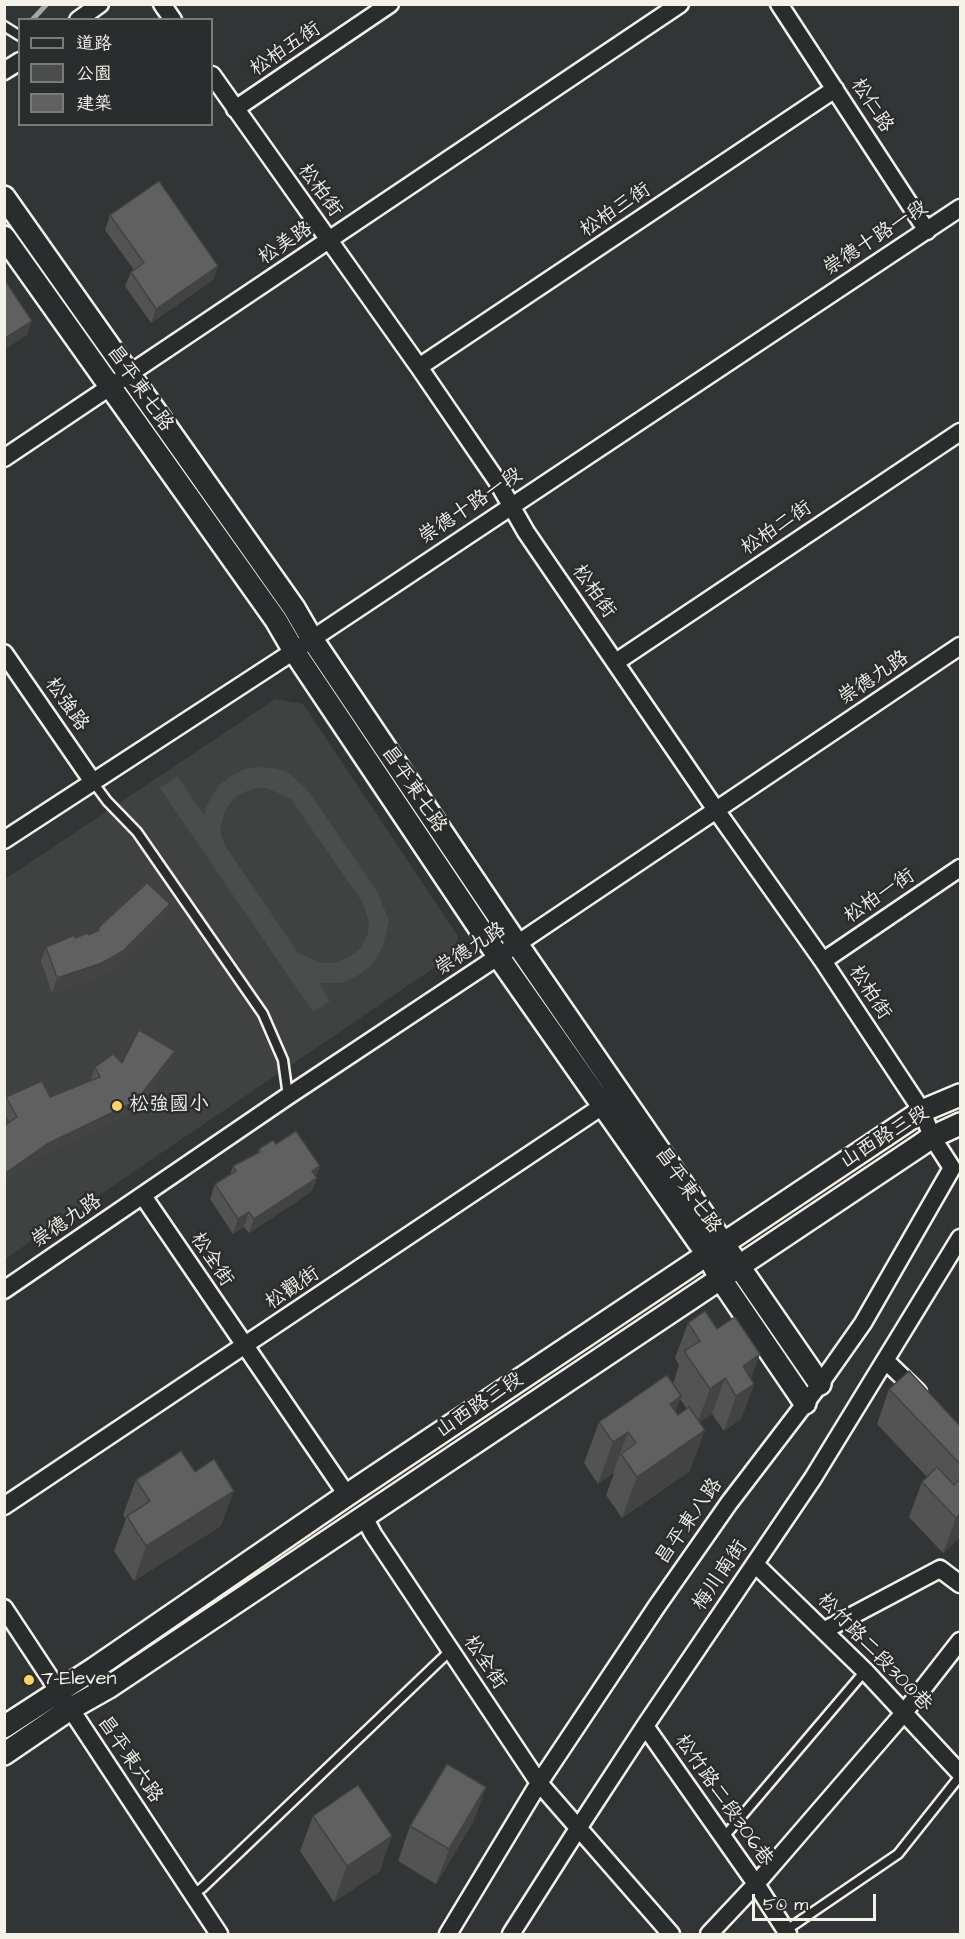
<!DOCTYPE html>
<meta charset="utf-8">
<style>
body{margin:0}
#map{position:relative;width:965px;height:1939px;overflow:hidden;background:#323535;font-family:"Architects Daughter","LXGW WenKai TC",sans-serif}
canvas{display:block}
.frame{position:absolute;inset:0;border:6px solid #f4f1e8;pointer-events:none}
.legend{position:absolute;left:18px;top:18px;width:195px;height:108px;box-sizing:border-box;background:#2a2d2e;border:2px solid #7b7b78;margin:0;padding:8px 10px;list-style:none;font-size:18px;color:#f4f1e8}
.legend li{display:flex;align-items:center;gap:12px;height:30px}
.legend b{width:30px;border:2px solid #7b7b78}
.scale{position:absolute;left:752px;top:1894px;width:124px;height:27px;box-sizing:border-box;border:3px solid #f4f1e8;border-top:0;padding-left:8px;font-size:18px;line-height:21px;white-space:nowrap;color:#f4f1e8;-webkit-text-stroke:4px #2a2d2e;paint-order:stroke}
</style>
<div id="map">
<canvas width="965" height="1939"></canvas>
<div class="frame"></div>
<ul class="legend">
<li><b style="height:8px;background:#2a2d2e"></b>道路</li>
<li><b style="height:16px;background:#4b4d4c"></b>公園</li>
<li><b style="height:16px;background:#5f605f"></b>建築</li>
</ul>
<div class="scale">50 m</div>
</div>
<script>
const g = document.querySelector('canvas').getContext('2d');
g.lineJoin = 'round';
function fill(path, color) {
  g.fillStyle = color;
  g.fill(path, 'evenodd');
}
function poly(rows) {
  const path = new Path2D();
  for (const r of rows) {
    path.moveTo(r[0], r[1]);
    for (let i = 2; i < r.length; i += 2) path.lineTo(r[i], r[i + 1]);
  }
  return path;
}
function trace(path, color, width, dash) {
  g.strokeStyle = color;
  g.lineWidth = width;
  g.lineCap = dash ? 'butt' : 'round';
  g.setLineDash(dash || []);
  g.stroke(path);
}
function drawText(font, color, halo, rows, align = 'center') {
  g.font = font + ' "Architects Daughter","LXGW WenKai TC",sans-serif';
  g.lineWidth = 5;
  g.setLineDash([]);
  g.textBaseline = 'middle';
  g.strokeStyle = halo;
  g.fillStyle = color;
  for (const [text, x, y, turn = 0] of rows) {
    g.save();
    g.translate(x, y);
    g.rotate((+turn || 0) * Math.PI / 180);
    g.textAlign = isNaN(turn) ? turn : align;
    if (halo) g.strokeText(text, 0, 0);
    g.fillText(text, 0, 0);
    g.restore();
  }
}
fill(poly([
 [275,699,303,704,458,936,456,953,5,1259,5,879]
]), '#404242');
fill(poly([
 [257,767,273,768,288,772,309,792,378,893,389,921,383,946,376,959,368,968,355,977,342,983,319,983,330,1001,313,1012,160,788,177,776,204,815,207,805,219,785,230,777,243,770],
 [256,788,267,788,291,799,363,903,369,922,368,933,360,949,349,957,335,963,321,963,298,953,224,844,220,830,225,811,233,799,244,792]
]), '#4b4d4c');
trace(poly([
 [32,20,47,4]
]), '#a6a5a0', 5);
const service = poly([
 [4,26,20,36],
 [93,782,107,801,137,832,263,1014,283,1060,288,1096],
 [723,1838,865,1671],
 [192,1894,202,1888,451,1650],
 [785,1931,898,1854,960,1776]
]);
const minor = poly([
 [162,4,173,20],
 [779,4,927,231],
 [78,20,100,4],
 [4,71,20,61],
 [212,75,419,367,497,481,526,532,716,810,823,961,922,1111,932,1137,952,1168,863,1323,820,1384,729,1503,657,1606,539,1783,448,1934],
 [235,109,390,4],
 [419,367,835,89],
 [4,458,680,4],
 [4,653,93,782],
 [616,662,960,432],
 [4,840,294,651,960,208],
 [823,961,960,868],
 [143,1196,347,1495],
 [4,1290,288,1096,517,944,960,646],
 [886,1361,918,1392],
 [4,1506,604,1105],
 [363,1515,373,1534,539,1783,671,1934],
 [755,1564,865,1671,960,1773],
 [4,1608,219,1934],
 [825,1630,940,1569,960,1584],
 [645,1726,756,1884,788,1934],
 [511,1934,579,1827,645,1726,813,1478,960,1238],
 [709,1934,756,1884,903,1714,960,1641]
]);
const tertiary = poly([
 [4,197,294,608,312,639,517,944,820,1384],
 [4,237,276,620,294,651,498,956,707,1254,720,1278,805,1403],
 [4,1727,95,1668,347,1495,904,1123,922,1111,960,1095],
 [4,1754,70,1709,109,1687,919,1146,932,1137,960,1124]
]);
trace(service, '#f4f1e8', 13);
trace(minor, '#f4f1e8', 21);
trace(tertiary, '#f4f1e8', 26);
trace(service, '#2a2d2e', 8);
trace(minor, '#2a2d2e', 16);
trace(tertiary, '#2a2d2e', 21);
fill(poly([
 [110,215,218,266,213,280,151,323,125,286,131,272,134,270,105,230],
 [165,918,118,965,97,978,52,993,41,961,46,947,75,938,89,935,98,930,99,927],
 [175,1051,171,1062,132,1112,43,1155,10,1122,4,1113,4,1101,6,1097,50,1097,92,1080,91,1078,95,1067,122,1063],
 [276,1144,316,1176,317,1178,311,1192,249,1233,244,1227,233,1234,210,1199,215,1184,230,1175,233,1166,257,1153,259,1149],
 [688,1323,751,1379,754,1384,741,1419,724,1431,712,1414,699,1422,690,1471,622,1518,606,1495,614,1474,613,1473,598,1484,584,1463,599,1422,673,1384,679,1365,675,1358],
 [680,1399,687,1409,678,1415,675,1412],
 [889,1389,960,1426,960,1537,943,1553,909,1517,922,1482,927,1477,877,1424],
 [195,1472,221,1526,134,1581,114,1551,126,1519,123,1515,136,1480],
 [486,1787,473,1822,436,1884,398,1861,410,1826],
 [313,1816,380,1871,334,1902,300,1851]
]), '#525352');
fill(poly([
 [218,266,213,280,151,323,156,309],
 [32,321,27,335,4,350,4,339],
 [170,904,165,918,118,965,97,978,52,993,57,978],
 [175,1051,171,1062,132,1112,43,1155,4,1182,4,1174],
 [320,1166,311,1192,249,1233,254,1219,312,1171],
 [249,1212,244,1227,233,1234,238,1219],
 [760,1354,748,1387,754,1384,741,1419,724,1431,736,1396,743,1366],
 [725,1378,712,1414,697,1424,710,1389],
 [681,1396,666,1437,670,1404],
 [705,1430,690,1471,622,1518,637,1477],
 [628,1432,613,1473,598,1484,613,1442],
 [234,1491,221,1526,134,1581,146,1546],
 [960,1514,960,1537,943,1553,956,1518],
 [486,1787,473,1822,436,1884,449,1849],
 [392,1836,380,1871,334,1902,347,1866]
]), '#424342');
const building = poly([
 [159,181,218,266,156,309,131,272,144,263,110,215,159,181],
 [4,279,32,321,4,339,4,279],
 [147,883,170,904,123,951,102,963,57,978,46,947,75,935,75,938,88,933,89,935,99,930,99,927,147,883],
 [139,1030,175,1051,136,1101,47,1144,4,1174,4,1126,17,1117,6,1097,42,1081,50,1097,100,1077,95,1067,113,1054,122,1063,139,1030],
 [296,1131,320,1166,312,1171,317,1178,254,1219,249,1212,238,1219,215,1184,236,1171,233,1166,260,1152,259,1149,273,1140,276,1144,296,1131],
 [705,1311,717,1329,735,1317,760,1354,743,1366,754,1384,736,1396,725,1378,710,1389,684,1351,700,1341,688,1323,705,1311],
 [909,1371,960,1426,960,1464,889,1389,909,1371],
 [667,1375,681,1396,670,1404,678,1415,689,1407,705,1430,637,1477,621,1454,636,1443,628,1432,613,1442,599,1422,667,1375],
 [181,1451,195,1472,214,1459,234,1491,146,1546,127,1516,150,1501,136,1480,181,1451],
 [937,1467,954,1485,960,1479,960,1514,956,1518,922,1482,937,1467],
 [447,1764,486,1787,449,1849,410,1826,447,1764],
 [358,1785,392,1836,347,1866,313,1816,358,1785]
]);
fill(building, '#5f605f');
trace(building, '#424342', 1.5);
for (const [x, y, r, color] of [
 [117,1106,6,"#ffd166"],
 [29,1680,6,"#ffd166"]
]) {
  const dot = new Path2D();
  dot.arc(x, y, r, 0, 2 * Math.PI);
  g.fillStyle = color;
  g.fill(dot);
  trace(dot, '#2a2d2e', 2);
}
drawText('20px', '#f4f1e8', '#2a2d2e', [
 ["松柏五街",286,50,-34],
 ["松仁路",871,106,57],
 ["松柏街",319,191,54],
 ["松柏三街",616,211,-34],
 ["崇德十路一段",876,239,-33],
 ["松美路",286,244,-34],
 ["昌平東七路",139,389,55],
 ["崇德十路一段",471,507,-34],
 ["松柏二街",777,529,-34],
 ["松柏街",593,592,55],
 ["崇德九路",874,679,-34],
 ["松強路",66,705,55],
 ["昌平東七路",413,790,56],
 ["松柏一街",880,897,-34],
 ["崇德九路",471,950,-33],
 ["松柏街",869,993,57],
 ["山西路三段",885,1138,-32],
 ["昌平東七路",687,1191,55],
 ["崇德九路",67,1222,-34],
 ["松全街",211,1260,56],
 ["松觀街",293,1289,-34],
 ["山西路三段",480,1406,-34],
 ["昌平東八路",690,1522,-55],
 ["梅川南街",721,1576,-56],
 ["松竹路二段300巷",874,1653,46],
 ["松全街",484,1663,56],
 ["昌平東六路",129,1760,56],
 ["松竹路二段306巷",723,1801,55]
]);
drawText('20px', '#f4f1e8', '#2a2d2e', [
 ["松強國小",129,1106],
 ["7-Eleven",41,1680]
], 'left');
</script>
